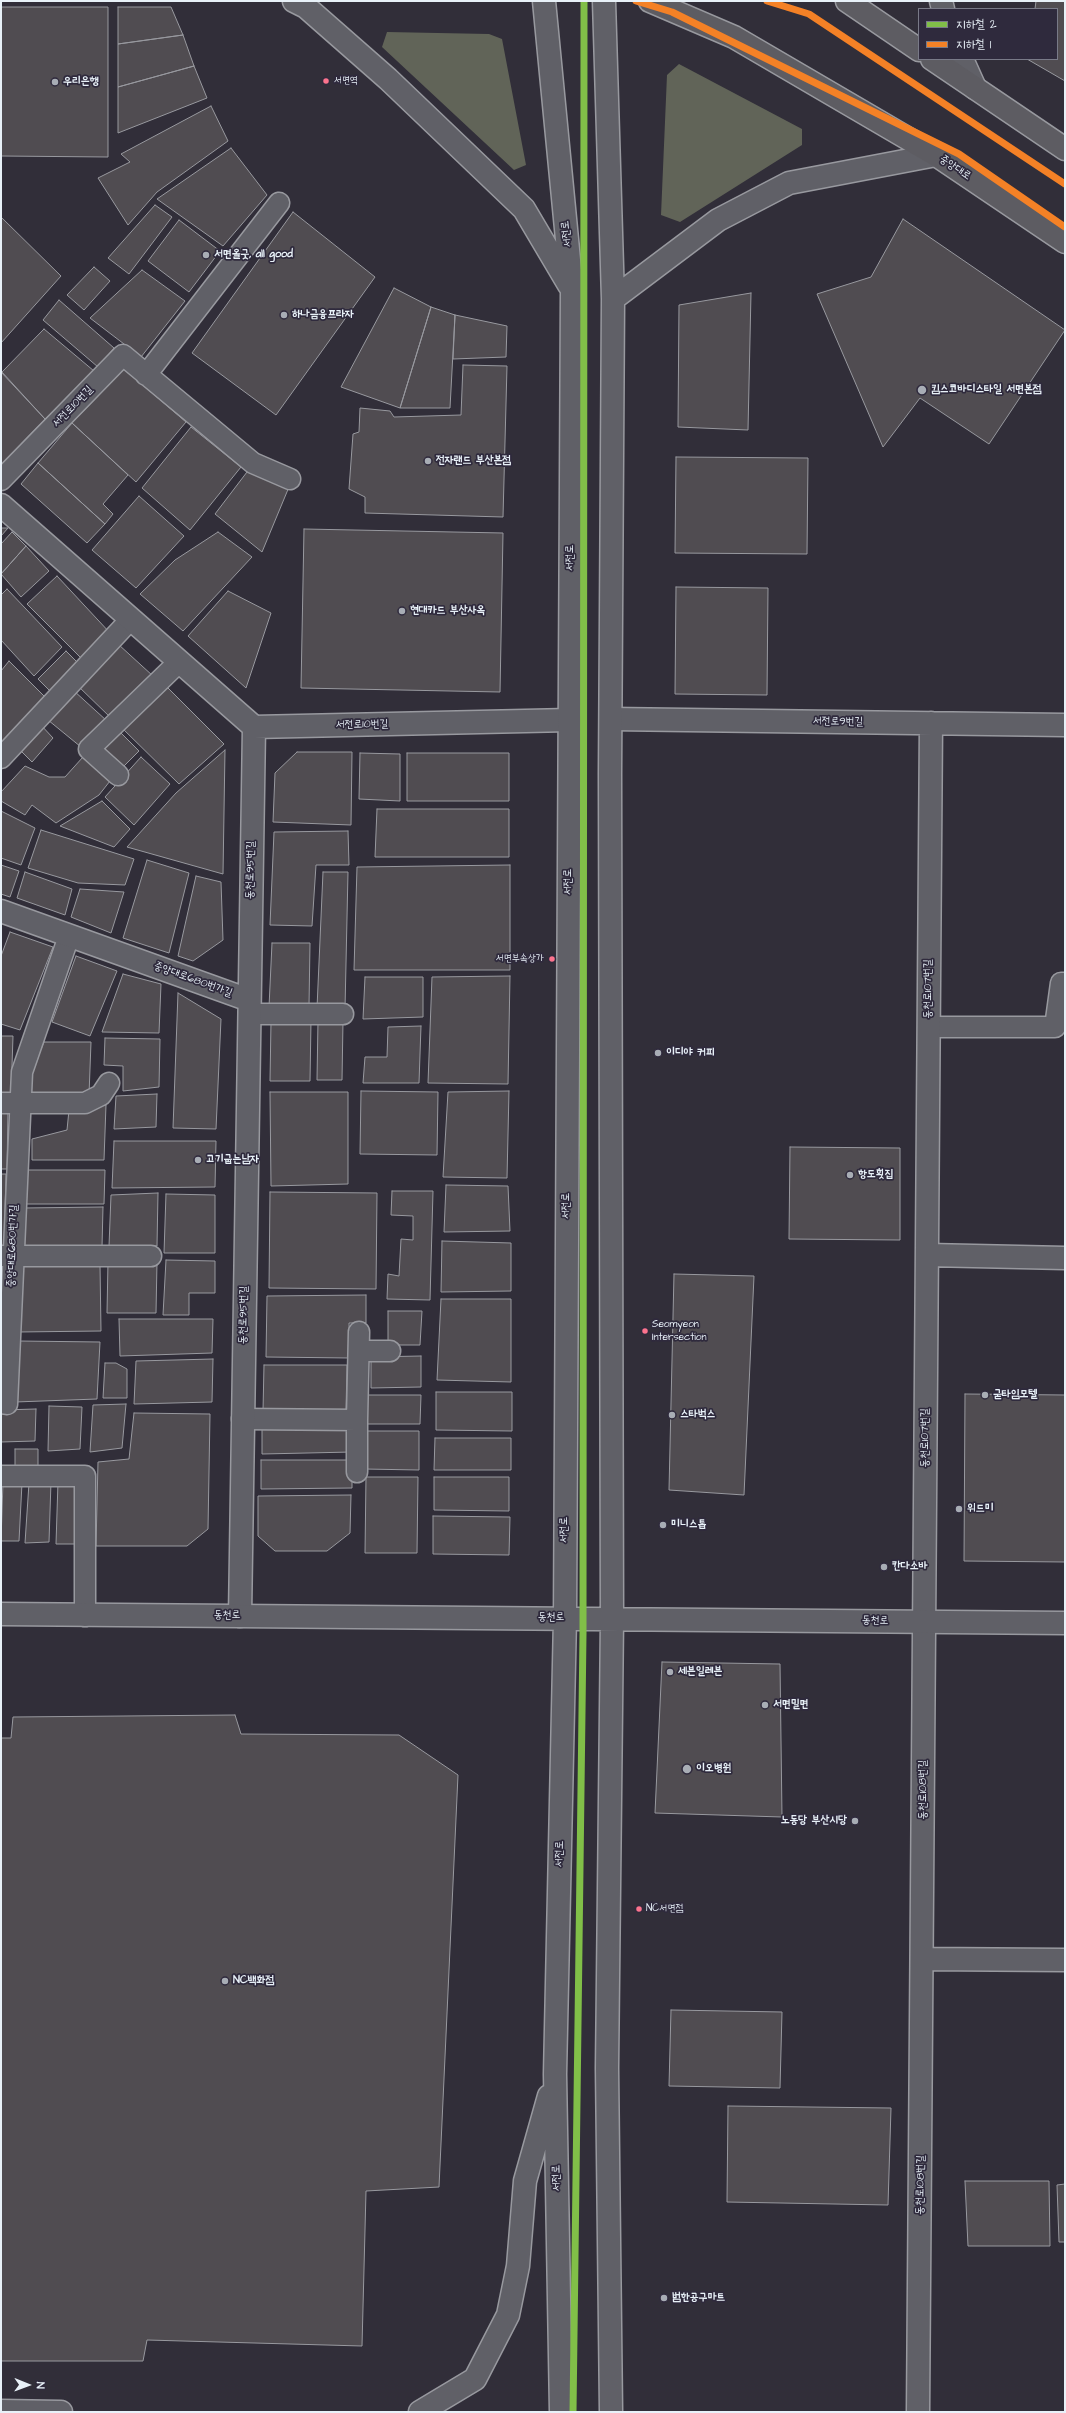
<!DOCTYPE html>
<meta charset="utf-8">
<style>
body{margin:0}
#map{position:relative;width:1066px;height:2413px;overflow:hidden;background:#312e39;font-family:"Architects Daughter","Poor Story",sans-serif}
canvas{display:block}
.frame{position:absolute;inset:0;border:2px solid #e8f1f8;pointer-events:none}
.legend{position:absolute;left:918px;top:8px;width:140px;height:52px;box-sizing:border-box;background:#2f2a3d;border:1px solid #797a88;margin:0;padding:5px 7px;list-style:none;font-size:12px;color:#e8f1f8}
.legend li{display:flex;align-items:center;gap:8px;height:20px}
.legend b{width:20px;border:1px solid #797a88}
.north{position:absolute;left:8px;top:2365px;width:40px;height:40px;-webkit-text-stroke:3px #2f2a3d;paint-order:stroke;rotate:91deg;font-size:11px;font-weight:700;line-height:16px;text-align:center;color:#e8f1f8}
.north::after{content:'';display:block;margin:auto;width:14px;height:18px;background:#e8f1f8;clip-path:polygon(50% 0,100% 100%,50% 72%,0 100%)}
</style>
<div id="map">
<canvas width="1066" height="2413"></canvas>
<div class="frame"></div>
<ul class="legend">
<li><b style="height:5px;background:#81bf48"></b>지하철 2</li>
<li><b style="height:5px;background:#f48126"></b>지하철 1</li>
</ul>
<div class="north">N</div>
</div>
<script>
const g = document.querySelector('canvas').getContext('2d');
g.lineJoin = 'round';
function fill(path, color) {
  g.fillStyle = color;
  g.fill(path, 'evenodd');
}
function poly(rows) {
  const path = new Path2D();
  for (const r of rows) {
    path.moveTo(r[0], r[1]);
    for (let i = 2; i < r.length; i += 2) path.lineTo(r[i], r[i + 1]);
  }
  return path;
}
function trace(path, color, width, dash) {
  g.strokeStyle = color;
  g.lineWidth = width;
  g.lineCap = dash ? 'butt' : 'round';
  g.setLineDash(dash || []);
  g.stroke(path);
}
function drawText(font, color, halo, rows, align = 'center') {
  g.font = font + ' "Architects Daughter","Poor Story",sans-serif';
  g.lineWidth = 3.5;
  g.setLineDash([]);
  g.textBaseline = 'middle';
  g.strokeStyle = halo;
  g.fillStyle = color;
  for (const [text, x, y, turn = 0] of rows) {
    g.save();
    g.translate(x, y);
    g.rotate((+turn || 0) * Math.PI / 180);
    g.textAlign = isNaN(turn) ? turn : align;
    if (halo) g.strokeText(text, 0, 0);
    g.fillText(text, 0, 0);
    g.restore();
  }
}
fill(poly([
 [387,32,489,34,502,39,526,165,514,170,382,47],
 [679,64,802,129,802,145,680,222,661,215,667,75]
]), '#616458');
const building = poly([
 [1036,1,1065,1,1065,81,1027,59,1057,59,1057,9,1035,9,1036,1],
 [1,7,108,7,108,157,1,156,1,7],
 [118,7,171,7,183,35,118,44,118,7],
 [183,35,194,66,118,87,118,44,183,35],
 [194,66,207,98,118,133,118,87,194,66],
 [211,106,228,141,157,192,128,225,98,178,130,162,121,154,211,106],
 [231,148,267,195,223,246,157,199,231,148],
 [155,205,172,217,129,274,108,258,155,205],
 [293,212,375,277,276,415,192,353,293,212],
 [1,217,61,276,1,343,1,217],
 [903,219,1065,330,989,444,920,398,883,447,817,294,871,277,903,219],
 [179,220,220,251,189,292,148,261,179,220],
 [94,267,110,281,84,310,67,295,94,267],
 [142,270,185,301,141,357,90,318,142,270],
 [394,288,431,307,400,408,341,387,394,288],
 [751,293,748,430,678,427,679,305,751,293],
 [59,300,114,348,98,367,43,320,59,300],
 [431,307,455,315,450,408,400,408,431,307],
 [455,315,507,326,506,357,453,359,455,315],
 [44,329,94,371,45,419,2,372,44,329],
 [463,365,507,366,503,517,365,513,365,497,349,489,353,434,359,432,360,408,390,411,394,417,461,415,463,365],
 [124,369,186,422,136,482,72,423,124,369],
 [1,372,45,419,1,465,1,372],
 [72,423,128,475,103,504,113,514,105,524,38,463,72,423],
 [191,427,241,467,190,530,142,488,191,427],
 [676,457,808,458,807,554,675,553,676,457],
 [38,463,105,524,87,543,21,484,38,463],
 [247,472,289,487,262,552,215,514,247,472],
 [139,496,184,536,136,588,92,550,139,496],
 [1,528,8,528,1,536,1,528],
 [304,529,503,533,500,692,301,688,304,529],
 [12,532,26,546,1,574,1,544,12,532],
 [218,532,252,557,183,631,140,594,175,560,218,532],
 [26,546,49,571,21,597,1,574,26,546],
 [57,576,111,634,83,660,27,604,57,576],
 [676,587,768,588,767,695,675,694,676,587],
 [7,589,62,647,34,676,1,640,1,595,7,589],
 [228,591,271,613,246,688,188,636,228,591],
 [118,644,153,676,111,718,77,685,118,644],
 [66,651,79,664,52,693,38,679,66,651],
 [9,661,46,698,1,744,1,671,9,661],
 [165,685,224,744,179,784,120,726,165,685],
 [73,690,107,721,81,747,48,720,73,690],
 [40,724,53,738,32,762,18,748,40,724],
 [118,730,139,751,120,770,96,749,118,730],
 [225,750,223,874,127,847,176,793,225,750],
 [297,752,352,752,351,825,273,822,275,773,297,752],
 [360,753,400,754,400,801,359,799,360,753],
 [407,753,509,753,509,801,407,801,407,753],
 [83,757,110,781,99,795,56,823,32,805,25,815,1,801,1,792,25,766,49,777,65,777,83,757],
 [141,757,170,784,134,825,105,797,141,757],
 [102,801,130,829,114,847,60,826,102,801],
 [377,809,509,809,509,857,375,857,377,809],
 [1,811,35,828,21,865,1,858,1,811],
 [41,830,134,859,125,885,78,883,28,868,41,830],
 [348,831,349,865,316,865,312,926,270,925,274,832,348,831],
 [147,860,189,873,169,953,123,938,147,860],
 [1,865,19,871,10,897,1,894,1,865],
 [510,865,510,970,354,970,357,867,510,865],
 [25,872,72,889,65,915,17,898,25,872],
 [323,872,348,872,345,1009,317,1008,323,872],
 [196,876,221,882,223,940,193,961,178,956,196,876],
 [80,889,124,892,111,933,71,917,80,889],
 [10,932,53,947,20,1030,1,1024,1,956,10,932],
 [272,943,310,943,309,1006,269,1007,272,943],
 [76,956,117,971,90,1036,52,1022,76,956],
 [123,974,161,984,159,1033,102,1032,123,974],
 [510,976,508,1084,428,1083,432,977,510,976],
 [365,977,423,977,423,1017,363,1019,365,977],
 [178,993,221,1019,216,1129,173,1128,178,993],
 [311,1021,310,1081,270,1081,271,1022,311,1021],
 [318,1021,343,1021,342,1080,317,1080,318,1021],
 [421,1026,419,1083,363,1083,365,1057,387,1057,388,1027,421,1026],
 [1,1036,13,1036,11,1096,1,1097,1,1036],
 [105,1038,160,1039,159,1087,123,1091,123,1066,104,1065,105,1038],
 [44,1042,91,1042,89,1095,30,1096,30,1076,44,1042],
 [361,1091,438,1092,437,1155,360,1154,361,1091],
 [509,1091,507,1178,443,1177,448,1092,509,1091],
 [270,1092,348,1092,348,1184,271,1186,270,1092],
 [157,1094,156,1127,114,1129,116,1096,157,1094],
 [106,1105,104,1160,32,1160,32,1139,67,1130,69,1110,106,1105],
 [1,1109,8,1109,7,1169,1,1169,1,1109],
 [114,1141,216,1141,215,1187,112,1188,114,1141],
 [790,1147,900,1148,900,1240,789,1239,790,1147],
 [26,1170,105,1170,104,1204,25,1204,26,1170],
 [1,1174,6,1174,4,1247,1,1247,1,1174],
 [446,1185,508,1186,510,1231,444,1232,446,1185],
 [392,1191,433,1191,430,1300,387,1299,388,1274,399,1276,401,1239,413,1240,413,1216,391,1215,392,1191],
 [270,1192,377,1193,376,1289,269,1288,270,1192],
 [158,1193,157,1246,109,1246,111,1195,158,1193],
 [166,1194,215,1195,215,1253,164,1253,166,1194],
 [103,1207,102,1247,22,1249,23,1208,103,1207],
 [442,1241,511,1243,511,1291,441,1292,442,1241],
 [166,1260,215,1261,215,1293,189,1293,189,1315,163,1315,166,1260],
 [108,1262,157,1262,156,1313,107,1313,108,1262],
 [100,1265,101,1331,18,1332,22,1266,100,1265],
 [674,1274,754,1276,744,1495,669,1490,674,1274],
 [366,1295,366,1323,349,1323,350,1358,266,1357,267,1296,366,1295],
 [441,1299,511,1299,511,1382,437,1380,441,1299],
 [388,1311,422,1311,420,1345,388,1345,388,1311],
 [119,1319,213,1319,212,1353,120,1356,119,1319],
 [18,1341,100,1342,97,1399,15,1402,18,1341],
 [421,1356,421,1387,371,1388,371,1357,421,1356],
 [213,1359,212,1402,134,1404,136,1361,213,1359],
 [105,1363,116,1363,127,1369,127,1398,103,1398,105,1363],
 [264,1365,347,1365,346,1411,263,1411,264,1365],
 [436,1392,512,1392,512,1431,436,1430,436,1392],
 [965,1394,1065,1395,1065,1562,964,1561,965,1394],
 [367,1395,421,1395,420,1424,367,1424,367,1395],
 [126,1404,122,1448,90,1452,93,1405,126,1404],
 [49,1406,82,1407,80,1449,48,1451,49,1406],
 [36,1409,35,1441,1,1442,1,1410,36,1409],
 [134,1413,210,1414,208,1529,187,1546,96,1546,98,1462,129,1459,134,1413],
 [262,1428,352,1428,352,1452,262,1454,262,1428],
 [364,1431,419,1431,419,1470,364,1469,364,1431],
 [435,1438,511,1438,511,1470,434,1470,435,1438],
 [15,1449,38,1449,38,1468,15,1468,15,1449],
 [261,1460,352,1460,352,1488,261,1489,261,1460],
 [366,1477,418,1477,417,1553,365,1553,366,1477],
 [434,1477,509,1477,509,1511,434,1510,434,1477],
 [3,1482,22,1483,19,1541,1,1541,3,1482],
 [51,1482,49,1542,25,1543,29,1483,51,1482],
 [58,1482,77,1482,75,1544,56,1544,58,1482],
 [351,1495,350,1533,327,1551,275,1551,258,1536,258,1496,351,1495],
 [433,1516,510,1517,509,1555,433,1554,433,1516],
 [662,1662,780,1664,782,1817,655,1813,662,1662],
 [235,1715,241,1734,399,1735,458,1775,439,2187,366,2191,362,2346,147,2340,143,2361,1,2361,1,1738,11,1738,13,1717,235,1715],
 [671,2010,782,2012,780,2088,669,2086,671,2010],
 [728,2106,891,2108,888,2205,727,2202,728,2106],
 [965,2181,1049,2181,1050,2246,968,2246,965,2181],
 [1065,2184,1065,2242,1059,2242,1057,2185,1065,2184]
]);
fill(building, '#504c51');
trace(building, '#98999f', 1);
const service = poly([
 [146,375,279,203],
 [1,480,123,355,253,463,290,479],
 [1,758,131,619],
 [118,775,89,749,179,662],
 [249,1014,343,1014],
 [929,1027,1055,1027,1061,983,1065,983],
 [1,1103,85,1103,101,1095,109,1083],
 [1,1256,151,1256],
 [359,1351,390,1351],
 [1,1403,7,1404,22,1072,69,936],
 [242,1419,357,1420,359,1332],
 [357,1472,357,1420],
 [1,1476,85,1476,85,1616]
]);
const minor = poly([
 [1,505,254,727,570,720],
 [611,719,1065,725],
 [1,911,249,1000],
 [928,1255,1065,1258],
 [240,1616,254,727],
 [923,1959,1065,1960],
 [1,2411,61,2412],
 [918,2412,931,723]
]);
const secondary = poly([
 [294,1,306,7,388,79,524,209,569,285],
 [544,1,572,291,565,1618,555,2074,561,2412],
 [604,1,613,299,610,773,612,1619,607,2068,611,2412],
 [941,1,943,9],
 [962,59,975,88],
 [613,299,718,220,789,183,936,155],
 [1,1614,1065,1623],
 [420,2412,475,2379,508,2315,518,2266,525,2181,549,2096]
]);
const primary = poly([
 [650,1,734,37,936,155,1065,242],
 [847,1,919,50],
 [932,59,1065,149]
]);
trace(service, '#98999f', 23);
trace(minor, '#98999f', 25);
trace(secondary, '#98999f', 25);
trace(primary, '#98999f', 25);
trace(service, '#606067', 20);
trace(minor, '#606067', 22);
trace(secondary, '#606067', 22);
trace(primary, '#5d5c62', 22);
trace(poly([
 [573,2412,583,1634,584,1]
]), '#81bf48', 7);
trace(poly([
 [636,1,672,12,959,154,1065,227],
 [767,1,809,14,1065,184]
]), '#f48126', 7);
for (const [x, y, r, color] of [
 [326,81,3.5,"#fc738d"],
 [55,82,4,"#a8adb5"],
 [206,255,4,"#a8adb5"],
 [284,315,4,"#a8adb5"],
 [922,390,5,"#a8adb5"],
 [428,461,4,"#a8adb5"],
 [402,611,4,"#a8adb5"],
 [552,959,3.5,"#fc738d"],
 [658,1053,4,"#a8adb5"],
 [198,1160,4,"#a8adb5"],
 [850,1175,4,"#a8adb5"],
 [645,1331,3.5,"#fc738d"],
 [985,1395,4,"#a8adb5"],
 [672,1415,4,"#a8adb5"],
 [959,1509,4,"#a8adb5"],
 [663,1525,4,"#a8adb5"],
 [884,1567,4,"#a8adb5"],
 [670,1672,4,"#a8adb5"],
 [765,1705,4,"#a8adb5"],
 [687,1769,5,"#a8adb5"],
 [855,1821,4,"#a8adb5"],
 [639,1909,3.5,"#fc738d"],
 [225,1981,4,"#a8adb5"],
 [664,2298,4,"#a8adb5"]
]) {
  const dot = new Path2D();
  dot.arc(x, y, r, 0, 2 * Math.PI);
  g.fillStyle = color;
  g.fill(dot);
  trace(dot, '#2f2a3d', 1.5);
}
drawText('10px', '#e8f1f8', '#2f2a3d', [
 ["서면역",334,81],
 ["서면부속상가",544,959,"right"],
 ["Seomyeon",652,1325],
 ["Intersection",652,1338],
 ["NC서면점",646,1909]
], 'left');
drawText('bold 11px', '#e8f1f8', '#2f2a3d', [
 ["우리은행",63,82],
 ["서면올굿, all good",214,255],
 ["하나금융프라자",292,315],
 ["킴스코바디스타일 서면본점",931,390],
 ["전자랜드 부산본점",436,461],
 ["현대카드 부산사옥",410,611],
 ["이디야 커피",666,1053],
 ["고기굽는남자",206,1160],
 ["항도횟집",858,1175],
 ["굳타임모텔",993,1395],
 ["스타벅스",680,1415],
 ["위드미",967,1509],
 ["미니스톱",671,1525],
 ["칸다소바",892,1567],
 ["세븐일레븐",678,1672],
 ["서면밀면",773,1705],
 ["이오병원",696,1769],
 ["노동당 부산시당",847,1821,"right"],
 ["NC백화점",233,1981],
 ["범한공구마트",672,2298]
], 'left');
drawText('11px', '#e8f1f8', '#2f2a3d', [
 ["중앙대로",955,168,34],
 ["서전로",567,234,-96],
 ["서전로10번길",73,407,-46],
 ["서전로",571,558,-90],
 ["서전로9번길",838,722,1],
 ["서전로10번길",362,725,-1],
 ["동천로95번길",251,870,-89],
 ["서전로",569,882,-90],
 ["중앙대로680번가길",193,980,20],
 ["동천로107번길",929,989,-90],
 ["서전로",567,1206,-90],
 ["중앙대로680번가길",13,1246,-88],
 ["동천로95번길",244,1315,-89],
 ["동천로107번길",926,1438,-90],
 ["서전로",565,1530,-90],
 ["동천로",227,1616],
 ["동천로",551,1618],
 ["동천로",875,1621,1],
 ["동천로108번길",924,1790,-90],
 ["서전로",560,1854,-89],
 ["서전로",557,2178,-91],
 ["동천로108번길",921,2185,-89]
]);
</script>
